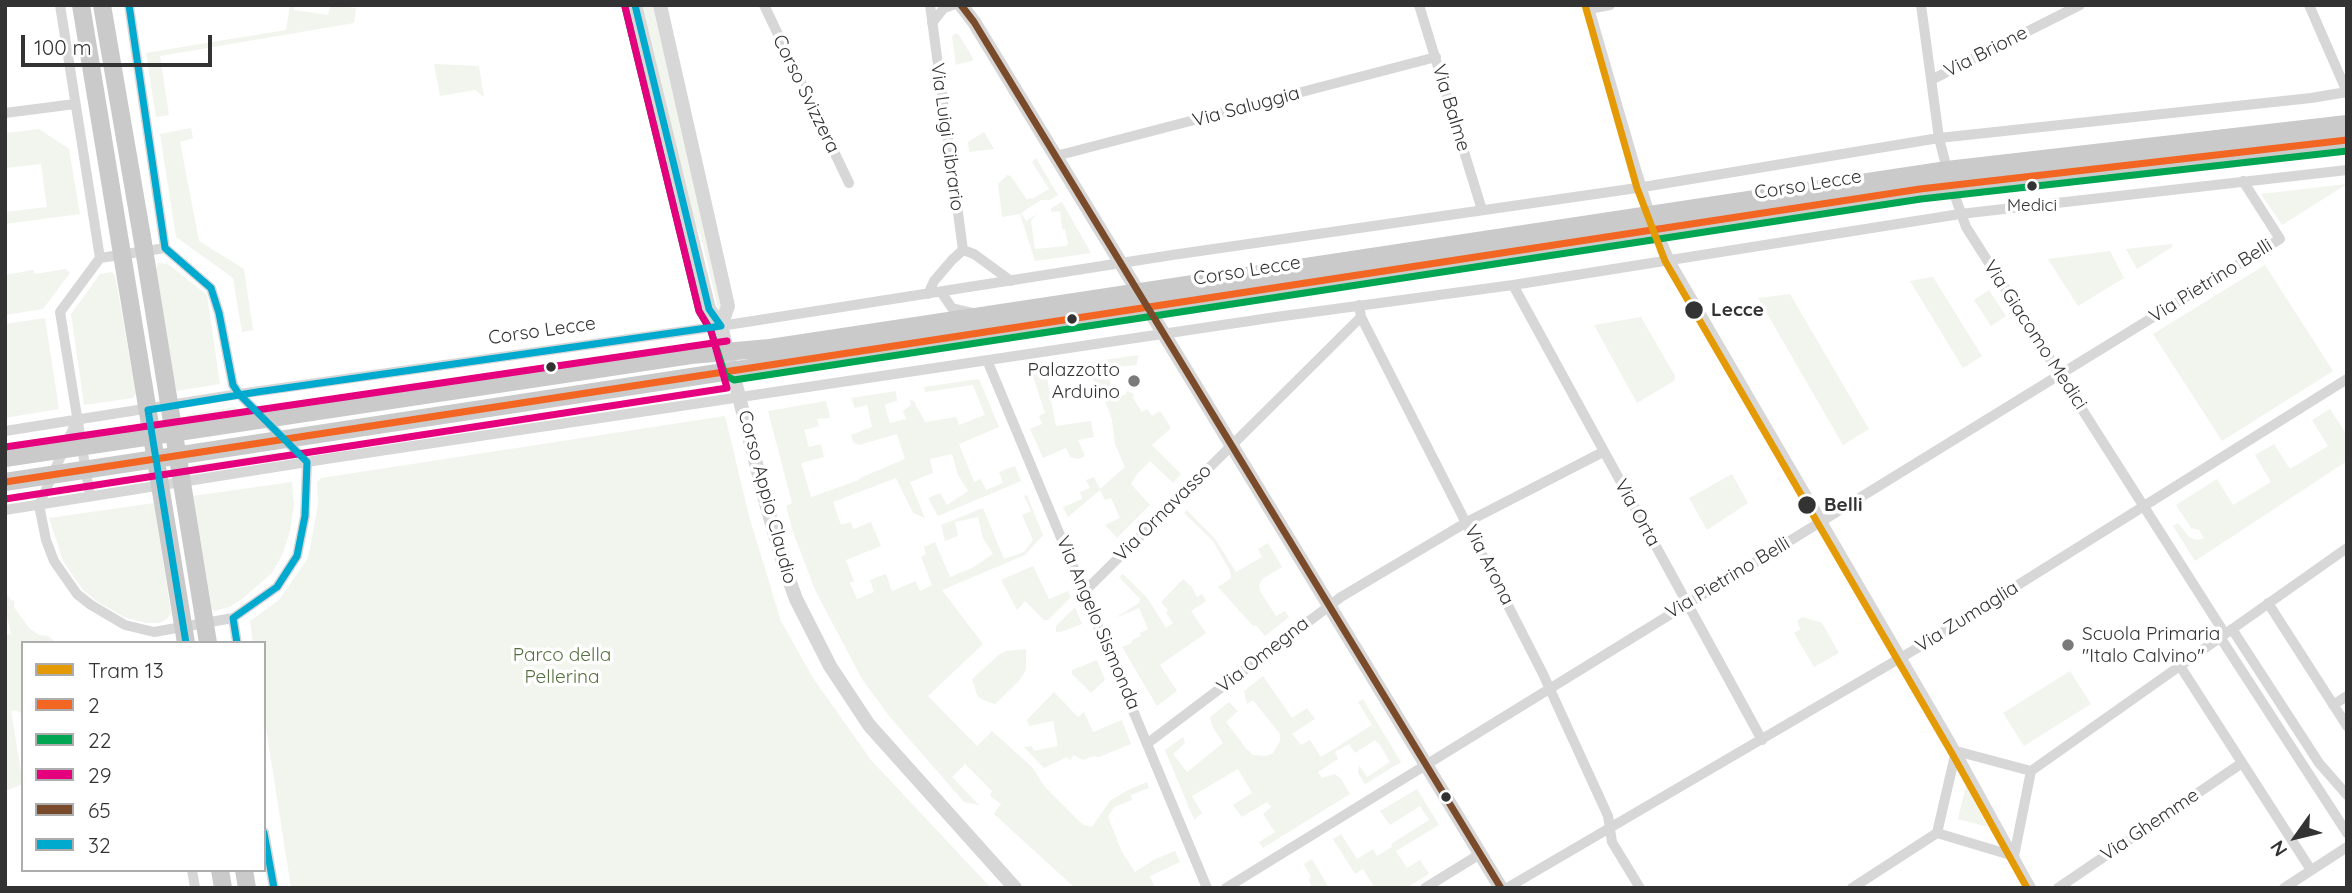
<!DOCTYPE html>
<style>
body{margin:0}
#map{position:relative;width:2352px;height:893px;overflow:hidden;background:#fff;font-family:Quicksand,sans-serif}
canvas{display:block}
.frame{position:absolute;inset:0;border:7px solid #333;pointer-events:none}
.legend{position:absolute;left:21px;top:641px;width:245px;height:231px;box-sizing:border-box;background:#fff;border:2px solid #adadad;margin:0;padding:9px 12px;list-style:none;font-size:21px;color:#333}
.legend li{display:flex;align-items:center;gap:14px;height:35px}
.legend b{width:35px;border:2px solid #adadad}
.north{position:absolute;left:2261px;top:802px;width:70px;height:70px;-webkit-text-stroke:5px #fff;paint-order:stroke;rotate:236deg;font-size:19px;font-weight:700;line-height:28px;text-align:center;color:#333}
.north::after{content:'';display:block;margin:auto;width:24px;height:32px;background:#333;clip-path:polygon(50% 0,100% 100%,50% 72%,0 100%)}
.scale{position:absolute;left:21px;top:35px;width:191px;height:32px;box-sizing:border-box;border:4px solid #333;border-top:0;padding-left:9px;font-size:21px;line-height:24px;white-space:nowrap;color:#333;-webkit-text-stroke:5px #fff;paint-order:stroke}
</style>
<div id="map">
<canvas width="2352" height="893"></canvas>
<div class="frame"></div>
<ul class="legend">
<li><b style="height:9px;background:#e39a05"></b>Tram 13</li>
<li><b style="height:9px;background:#f26522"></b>2</li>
<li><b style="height:9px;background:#00a651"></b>22</li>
<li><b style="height:9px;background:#e5007d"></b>29</li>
<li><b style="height:9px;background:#7a4b2a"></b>65</li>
<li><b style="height:9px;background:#00a9ce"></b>32</li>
</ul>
<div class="north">N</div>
<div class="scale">100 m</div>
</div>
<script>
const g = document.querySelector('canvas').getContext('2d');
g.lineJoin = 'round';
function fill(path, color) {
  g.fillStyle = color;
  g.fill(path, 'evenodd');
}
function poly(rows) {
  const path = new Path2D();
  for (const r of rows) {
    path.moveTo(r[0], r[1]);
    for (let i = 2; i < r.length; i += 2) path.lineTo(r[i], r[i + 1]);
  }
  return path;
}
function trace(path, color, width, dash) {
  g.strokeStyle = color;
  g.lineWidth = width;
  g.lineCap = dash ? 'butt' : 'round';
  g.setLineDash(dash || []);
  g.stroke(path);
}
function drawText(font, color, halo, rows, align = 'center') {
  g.font = font + ' Quicksand,sans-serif';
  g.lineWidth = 7;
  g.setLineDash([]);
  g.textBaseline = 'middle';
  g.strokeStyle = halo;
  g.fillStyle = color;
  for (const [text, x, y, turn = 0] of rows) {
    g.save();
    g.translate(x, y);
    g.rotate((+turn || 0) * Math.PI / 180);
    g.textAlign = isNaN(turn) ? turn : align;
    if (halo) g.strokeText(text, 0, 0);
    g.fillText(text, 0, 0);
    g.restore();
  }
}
fill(poly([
 [290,5,294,5,294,10,328,15,330,5,356,8,354,23,160,56,169,115,156,117,146,53,286,30],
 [642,5,653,5,724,315,720,316,700,233,691,221],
 [956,33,959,35,974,60,956,65,952,36],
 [434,64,479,66,484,97,475,90,440,96],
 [191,128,193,138,180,142,199,241,244,269,253,330,242,332,233,278,176,237,160,134],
 [39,129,69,149,80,214,5,224,5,212,47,207,41,164,5,168,5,133],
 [984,132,994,149,969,152,968,142],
 [1036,158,1058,195,1050,200,1041,200,1021,213,1026,221,1037,214,1031,221,1035,249,1066,246,1068,244,1065,229,1062,229,1060,211,1051,212,1051,208,1062,202,1091,253,1035,261,1020,214,1002,217,998,184,1007,175,1011,176,1027,200,1030,198,1032,199,1049,189,1032,162],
 [2347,184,2282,225,2261,194],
 [2172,244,2172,247,2137,269,2126,249],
 [2110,251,2124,278,2078,306,2048,259],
 [158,263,168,264,207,295,220,384,176,391,156,269],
 [2265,265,2333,371,2222,441,2153,334],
 [66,269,70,273,43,309,5,315,5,275,33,270,35,274],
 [112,272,115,275,136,394,133,398,84,405,71,314,100,274],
 [1933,277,1982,356,1963,368,1910,281],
 [1989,290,2006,316,1991,326,1974,300],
 [1790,294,1869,429,1843,445,1758,298],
 [1641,317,1675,376,1674,381,1637,403,1594,325],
 [45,318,59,409,5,418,5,324],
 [1139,355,1136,365,1108,368,1112,396,1125,395,1127,391,1134,394,1133,398,1142,412,1147,409,1152,416,1160,411,1171,428,1152,445,1181,474,1173,483,1150,461,1137,474,1131,484,1150,505,1117,538,1105,525,1120,518,1111,498,1105,500,1100,490,1068,517,1063,507,1082,499,1080,492,1090,488,1086,480,1094,477,1100,489,1125,467,1115,444,1112,420,1101,389,1088,374,1083,363],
 [1045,368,1056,426,1091,421,1094,437,1078,440,1085,456,1078,459,1070,457,1066,448,1043,458,1030,429,1042,424,1039,416,1045,413,1031,370],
 [979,379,999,427,959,444,974,482,981,479,986,490,1003,483,999,472,1015,466,1021,481,938,516,928,498,940,493,947,505,968,491,958,475,952,454,930,459,933,473,910,482,925,518,913,513,896,478,833,502,841,525,850,522,854,529,871,522,881,546,846,560,854,581,850,583,857,599,874,592,870,580,886,574,892,591,916,581,920,591,932,585,921,557,926,554,924,547,935,542,950,577,972,568,993,554,983,538,978,517,955,522,958,536,945,541,941,525,983,508,1004,559,1024,552,1033,540,1022,515,1031,511,1024,496,1027,495,1043,535,1025,555,942,590,983,644,928,696,977,746,992,731,1032,767,1045,787,1083,825,1092,827,1110,801,1126,791,1147,782,1149,788,1131,795,1132,800,1114,807,1108,817,1122,852,1135,872,1155,859,1175,851,1180,862,1150,876,1155,888,1075,888,994,814,1001,804,990,796,992,791,965,764,952,777,979,805,964,802,890,717,862,679,815,590,793,532,786,506,792,503,768,411,826,401,830,418,817,419,819,426,804,430,809,447,821,444,824,457,801,463,811,497,859,480,860,478,905,459,897,434,859,445,853,442,851,435,872,427,867,405,855,408,851,398,896,391,897,401,886,404,885,407,890,423,906,419,903,411,911,405,910,400,914,401,925,422,956,417,959,425,985,415,973,385,925,392,924,387],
 [235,407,240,412,236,414,187,422,184,420,187,415],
 [2330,409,2347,435,2347,461,2195,561,2173,526,2178,523,2190,538,2198,540,2204,538,2199,530,2191,528,2176,505,2217,479,2233,505,2271,482,2255,455,2274,444,2290,469,2328,446,2312,420],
 [725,416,749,516,781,621,813,678,871,760,991,888,291,888,264,715,264,643,253,643,250,621,279,600,308,558,318,505,317,482,321,478],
 [281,452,284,454,281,459,194,472,191,469,193,465],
 [1732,474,1748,503,1707,530,1689,498],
 [292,482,294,505,290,531,283,553,272,573,242,599,229,607,215,611,212,609,193,496],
 [154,503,171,613,167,619,160,623,146,623,124,617,98,602,83,590,63,561,49,518],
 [1187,510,1215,539,1236,572,1262,557,1258,549,1268,543,1282,567,1262,579,1259,585,1260,591,1276,616,1285,611,1289,617,1265,636,1256,625,1253,626,1218,587,1231,578,1230,571,1213,541,1184,513],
 [1033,566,1049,599,1068,591,1071,597,1048,620,1044,620,1025,601,1017,610,1001,580],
 [1123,574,1148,599,1166,628,1173,623,1166,613,1168,610,1161,602,1183,579,1192,587,1197,597,1202,594,1206,601,1191,611,1206,633,1160,665,1177,691,1157,706,1122,647,1132,643,1132,640,1141,636,1140,633,1148,629,1139,608,1115,618,1139,603,1140,599,1119,577],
 [5,592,12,601,14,600,14,607,29,628,39,635,48,636,57,643,23,643,23,714,15,710,11,711,23,784,5,791,5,635,11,634,5,606],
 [1075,607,1082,624,1064,631,1056,632,1056,626],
 [1802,617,1822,623,1839,653,1814,667,1794,633,1800,629,1797,621],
 [1026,649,1026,670,1018,682,995,704,981,699,977,695,972,679,1000,654,1006,651],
 [1097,660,1105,680,1091,693,1072,674,1072,670],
 [2070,671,2091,704,2024,746,2003,713],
 [1263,676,1292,718,1307,708,1315,719,1292,734,1301,745,1310,740,1321,757,1372,725,1358,702,1363,699,1401,762,1365,784,1358,773,1359,765,1367,777,1390,762,1380,745,1375,740,1355,753,1349,744,1335,752,1338,759,1318,772,1322,778,1335,774,1341,779,1350,794,1263,848,1259,842,1275,832,1263,814,1271,807,1267,802,1242,817,1233,805,1252,793,1238,769,1192,796,1202,813,1194,820,1165,750,1183,737,1185,743,1173,754,1187,772,1223,743,1212,726,1210,717,1229,702,1238,711,1226,722,1245,747,1253,755,1266,756,1273,753,1280,741,1280,734,1253,700,1247,704,1244,691],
 [1054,692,1078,717,1084,712,1093,732,1122,720,1131,744,1099,757,1094,756,1083,760,1074,755,1070,760,1067,757,1044,768,1024,747,1032,746,1034,751,1058,746,1053,721,1029,726,1027,720],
 [1966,786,1988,827,1958,819],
 [1417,789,1439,825,1396,851,1407,868,1420,860,1429,874,1406,888,1375,888,1363,869,1355,874,1333,839,1341,834,1357,859,1373,849,1377,856,1392,847,1391,844,1429,820,1420,806,1390,825,1380,811],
 [1312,859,1329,888,1312,888,1309,879,1311,877,1304,864]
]), '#f1f5ed');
trace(poly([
 [60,5,100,258],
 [764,5,849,183],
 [930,5,963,250],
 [1419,5,1482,210],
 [1588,5,1635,166,1650,214,1670,261,1950,741,2031,888],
 [1921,5,1939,138,1951,185,1966,227,2225,634],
 [2309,5,2347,92],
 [1589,9,1610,5],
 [932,23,944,8,953,5],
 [1931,80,2080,5],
 [5,113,75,104],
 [1056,156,1436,57],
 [963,250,974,254,1011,281],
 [1513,285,1762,740],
 [941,292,952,308,973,313],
 [928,294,934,281,952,260,963,250],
 [1359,305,1361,317,1543,674,1608,816,1612,842,1640,888],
 [987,360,1207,888],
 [77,420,39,505,46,540,54,561,77,594,91,605,125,625,154,632,233,618,277,587,297,556,305,516,307,462,239,394,233,385,219,313,211,288,165,248,129,5],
 [5,431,239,394,721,326,1172,255,1637,188,1939,138,2311,98,2347,92],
 [90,496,60,312,100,258,165,248],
 [5,510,326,459,1276,317,1513,285,1960,214,2347,170],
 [1085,591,1361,317],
 [2268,603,2347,726],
 [233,618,237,643],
 [2232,629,2319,763,2347,795],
 [2220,637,2347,833],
 [2180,666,2311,870],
 [2333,705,2347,696],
 [1148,743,1341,597,1467,522,1603,452],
 [1956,751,2031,771,2014,856,1937,833,1956,751],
 [2031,771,2347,548],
 [264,832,274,888],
 [192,870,195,888],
 [1226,888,2280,239,2243,181],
 [1425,888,1480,854],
 [1507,888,1914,650,2347,379],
 [1852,888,1937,833],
 [2058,888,2242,763],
 [2284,888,2347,847]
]), '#d7d7d7', 10);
trace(poly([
 [635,5,709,309,721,326,767,507,784,566,796,599,830,666,869,725,1015,888],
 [660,5,728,306,721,326],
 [961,5,974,22,1501,888]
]), '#d7d7d7', 14);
trace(poly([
 [81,5,186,643],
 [102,5,142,237,208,643],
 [5,458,691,355,770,348,1947,170,2347,124],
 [5,482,1920,189,2347,140],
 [220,870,223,888],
 [244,870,247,888]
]), '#cacaca', 18);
trace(poly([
 [5,482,1920,189,2347,140]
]), '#f26522', 7);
trace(poly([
 [625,7,699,311,711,331,725,375,734,380,1921,199,2347,151]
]), '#00a651', 7);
trace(poly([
 [5,447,727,341],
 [5,499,727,388,711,331,699,311,625,7]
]), '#e5007d', 7);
trace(poly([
 [961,5,974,22,1501,888]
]), '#7a4b2a', 7);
trace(poly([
 [129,5,165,248,211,288,219,313,233,385,239,394,307,462,305,516,297,556,277,587,233,618,237,643],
 [186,643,148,410,257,392,721,326,709,309,635,5],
 [264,833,274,888]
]), '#00a9ce', 7);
trace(poly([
 [1585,5,1637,188,1665,261,1954,757,2027,888]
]), '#e39a05', 7);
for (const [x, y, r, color] of [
 [2032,186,6,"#333"],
 [1694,310,10,"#333"],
 [1072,319,6,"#333"],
 [551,367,6,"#333"],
 [1134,381,7,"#7a7a7a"],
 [1807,505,10,"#333"],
 [2068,645,7,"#7a7a7a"],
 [1446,797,6,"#333"]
]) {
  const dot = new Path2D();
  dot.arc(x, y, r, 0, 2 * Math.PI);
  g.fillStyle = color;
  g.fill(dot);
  trace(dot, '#fff', 2.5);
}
drawText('17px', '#333', '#fff', [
 ["Medici",2032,206]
]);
drawText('19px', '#333', '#fff', [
 ["Via Brione",1986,52,-27],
 ["Corso Svizzera",806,94,64],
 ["Via Saluggia",1246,107,-15],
 ["Via Balme",1451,108,73],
 ["Via Luigi Cibrario",947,137,82],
 ["Corso Lecce",1808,185,-9],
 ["Corso Lecce",1247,271,-9],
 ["Via Pietrino Belli",2211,281,-32],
 ["Corso Lecce",542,331,-8],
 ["Via Giacomo Medici",2035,335,57],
 ["Corso Appio Claudio",767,497,75],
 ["Via Ornavasso",1163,513,-45],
 ["Via Orta",1637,513,61],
 ["Via Arona",1489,565,63],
 ["Via Pietrino Belli",1728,578,-31],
 ["Via Zumaglia",1967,617,-32],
 ["Via Angelo Sismonda",1098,623,67],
 ["Via Omegna",1263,655,-38],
 ["Via Ghemme",2150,825,-34]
]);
drawText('bold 19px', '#333', '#fff', [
 ["Lecce",1711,310],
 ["Belli",1824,505]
], 'left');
drawText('19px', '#333', '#fff', [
 ["Palazzotto",1120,370],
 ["Arduino",1120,392],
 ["Scuola Primaria",2082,634,"left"],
 ["\"Italo Calvino\"",2082,656,"left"]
], 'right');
drawText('19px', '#56703f', '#fff', [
 ["Parco della",562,655],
 ["Pellerina",562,677]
]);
</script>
